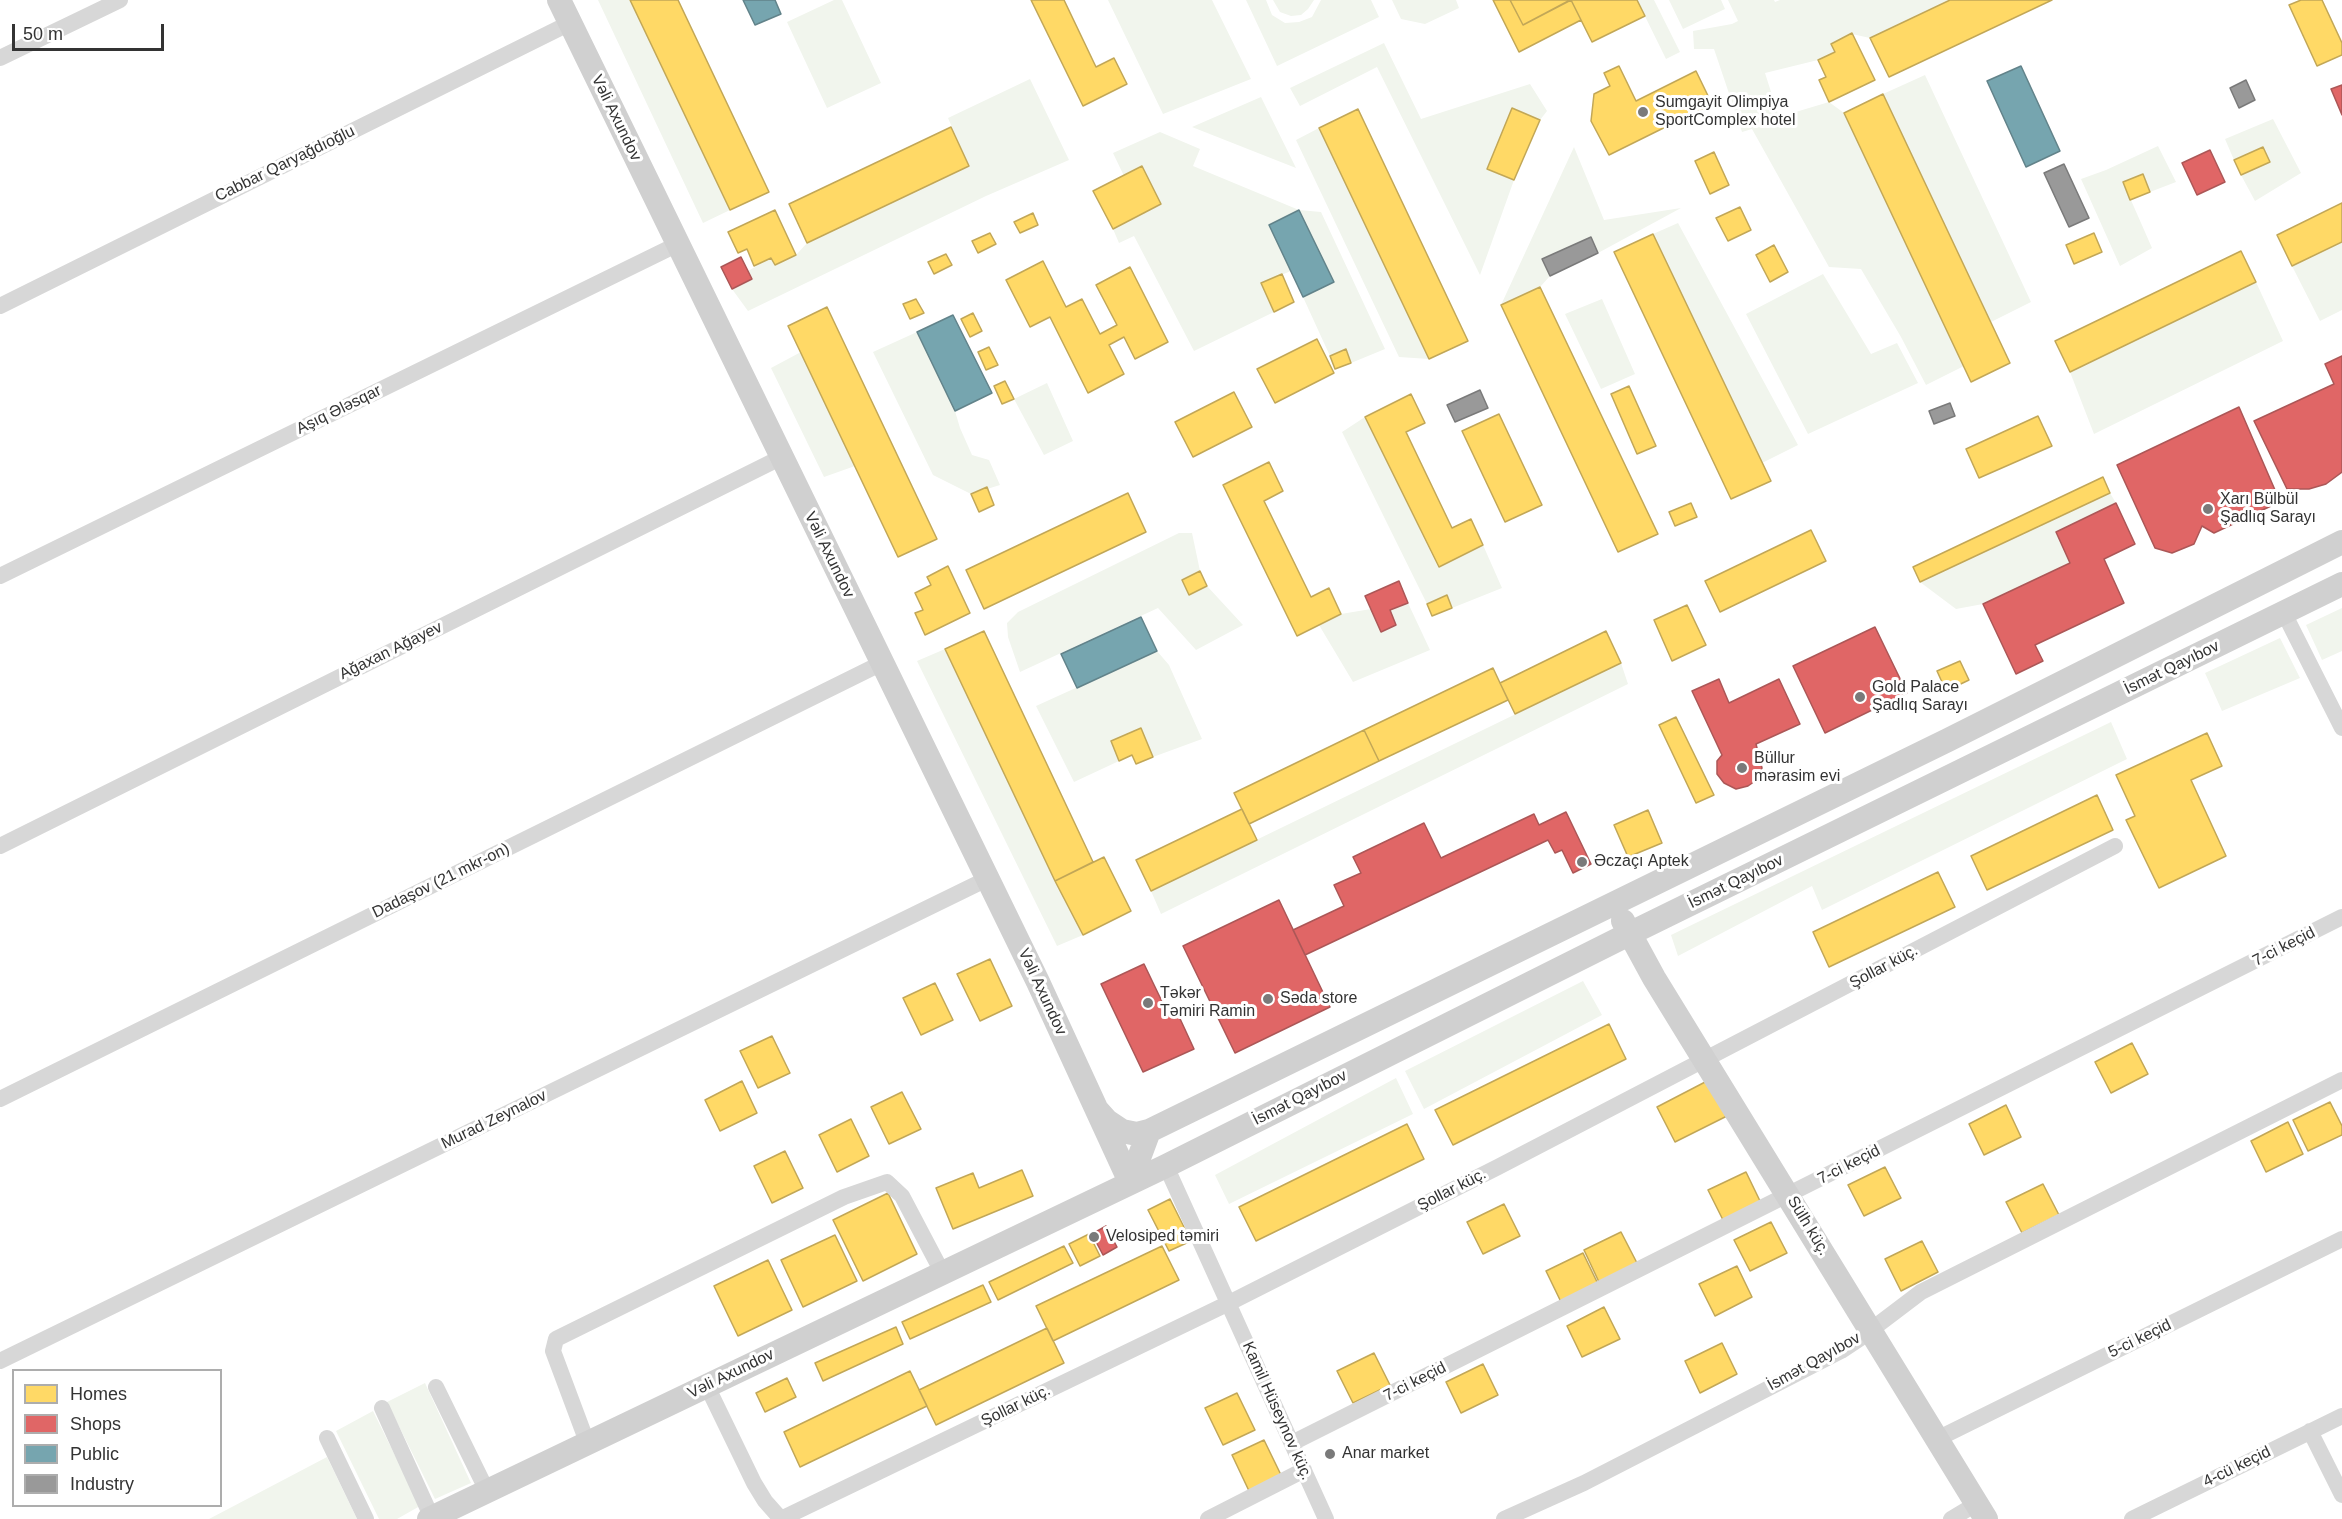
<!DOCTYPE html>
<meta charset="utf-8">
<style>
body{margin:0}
#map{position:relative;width:2342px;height:1519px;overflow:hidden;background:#fff;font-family:Arial,sans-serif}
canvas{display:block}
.legend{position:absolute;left:12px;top:1369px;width:210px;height:138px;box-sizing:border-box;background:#fff;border:2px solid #adadad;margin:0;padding:8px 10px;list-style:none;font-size:18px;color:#333}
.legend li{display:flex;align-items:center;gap:12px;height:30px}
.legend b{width:30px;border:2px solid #adadad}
.scale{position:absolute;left:12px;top:24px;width:152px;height:27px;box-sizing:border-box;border:3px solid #333;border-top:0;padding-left:8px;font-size:18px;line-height:21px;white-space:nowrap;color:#333;-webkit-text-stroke:4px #fff;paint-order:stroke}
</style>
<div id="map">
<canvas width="2342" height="1519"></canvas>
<ul class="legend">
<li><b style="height:16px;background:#ffd966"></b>Homes</li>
<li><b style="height:16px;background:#e06666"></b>Shops</li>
<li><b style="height:16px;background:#76a5af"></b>Public</li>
<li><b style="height:16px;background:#999"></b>Industry</li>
</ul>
<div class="scale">50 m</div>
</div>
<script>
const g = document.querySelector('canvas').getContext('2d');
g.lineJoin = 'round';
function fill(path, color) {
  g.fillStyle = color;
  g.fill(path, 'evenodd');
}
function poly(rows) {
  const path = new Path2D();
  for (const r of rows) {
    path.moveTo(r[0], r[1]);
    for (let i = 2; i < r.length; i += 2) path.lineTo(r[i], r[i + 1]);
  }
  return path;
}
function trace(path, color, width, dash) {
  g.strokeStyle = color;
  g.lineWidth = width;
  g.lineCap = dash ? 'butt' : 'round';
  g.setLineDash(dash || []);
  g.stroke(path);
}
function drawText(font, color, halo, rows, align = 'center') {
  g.font = font + ' Arial,sans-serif';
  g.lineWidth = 6;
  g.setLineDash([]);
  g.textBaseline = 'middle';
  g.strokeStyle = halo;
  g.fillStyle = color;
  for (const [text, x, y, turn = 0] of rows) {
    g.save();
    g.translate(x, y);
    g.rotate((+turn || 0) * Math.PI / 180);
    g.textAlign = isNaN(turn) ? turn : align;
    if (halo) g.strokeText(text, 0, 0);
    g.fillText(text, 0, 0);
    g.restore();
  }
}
fill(poly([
 [598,0,630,0,730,210,703,223],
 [834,0,842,0,881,83,827,108,787,22],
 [1108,0,1212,0,1251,79,1163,114],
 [1246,0,1266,0,1272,15,1285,23,1299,22,1312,17,1321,0,1371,0,1379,17,1277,66],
 [1273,0,1314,0,1308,9,1301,15,1291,16,1280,12],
 [1392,0,1456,0,1459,8,1425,24,1401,19],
 [1637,0,1654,0,1680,52,1666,59],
 [1669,0,1721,0,1725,9,1683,29],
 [1728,0,1774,0,1775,2,1780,0,1950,0,1870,38,1852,34,1831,44,1835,52,1818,60,1765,73,1779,117,1829,102,1844,113,1964,366,1926,385,1901,337,1861,269,1829,267,1752,129,1742,132,1714,49,1694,49,1693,31,1732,24,1738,21],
 [1384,43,1421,119,1530,84,1547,111,1540,120,1512,109,1487,168,1514,180,1480,275,1377,67,1300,106,1290,88],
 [1925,75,2031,302,1991,322,1883,94],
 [1030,79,1069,160,986,196,748,311,732,289,752,279,748,271,771,258,775,265,796,255,807,243,969,166,948,118],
 [1261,97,1296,168,1192,127],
 [2273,119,2301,173,2255,201,2241,175,2270,162,2264,148,2234,160,2225,139],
 [1319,128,1429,359,1399,357,1296,140],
 [1160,132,1200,149,1193,166,1299,210,1321,212,1385,349,1351,363,1346,350,1330,356,1303,297,1334,282,1299,210,1269,225,1291,271,1261,283,1274,312,1194,351,1134,236,1119,243,1113,229,1161,204,1142,167,1124,176,1113,153],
 [2158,146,2176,182,2150,192,2143,174,2123,182,2152,248,2120,266,2081,179,2106,170],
 [1574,147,1604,220,1681,208,1598,253,1591,237,1542,259,1550,276,1540,287,1501,305],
 [1678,223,1798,445,1762,463,1653,234],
 [2342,242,2342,310,2320,321,2292,266],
 [1823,274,1871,354,1897,343,1918,383,1808,434,1746,314],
 [2256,282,2283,341,2094,434,2070,372],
 [1602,299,1635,374,1601,389,1565,314],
 [917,332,955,411,960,428,972,455,989,460,1000,485,971,494,933,475,873,352],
 [801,352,855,466,824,477,771,368],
 [1047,383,1073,441,1044,455,1014,399],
 [1365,417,1438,567,1483,545,1502,588,1452,608,1446,595,1427,604,1342,432],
 [2110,493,2116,503,2056,532,2070,563,1983,604,1956,609,1920,582],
 [1179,533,1192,533,1200,571,1183,580,1189,595,1207,586,1243,625,1196,650,1158,608,1020,672,1008,637,1007,623,1018,612],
 [1408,603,1430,650,1353,682,1319,625,1341,614,1371,609,1381,631,1396,624,1390,610],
 [2342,608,2342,651,2322,660,2306,625],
 [2280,638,2300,678,2222,711,2205,673],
 [945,649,1083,935,1057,946,917,661],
 [1157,651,1169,665,1202,739,1153,757,1140,728,1111,741,1119,761,1074,782,1036,706],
 [1621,663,1628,684,1161,914,1151,891],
 [2111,722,2127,759,1822,910,1812,886,1678,956,1671,935],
 [1583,981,1602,1015,1424,1109,1405,1071],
 [1396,1078,1413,1114,1229,1204,1215,1175],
 [425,1383,471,1483,435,1499,387,1402],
 [373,1411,420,1506,397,1519,379,1519,336,1431],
 [327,1457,357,1519,209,1519]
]), '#f1f5ed');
const homes = poly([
 [630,0,678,0,769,192,730,210,630,0],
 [1031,0,1064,0,1096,67,1114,58,1127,84,1083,106,1031,0],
 [1493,0,1510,0,1523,25,1571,0,1581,20,1519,52,1493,0],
 [1510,0,1570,0,1523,25,1510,0],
 [1571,0,1637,0,1645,16,1592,42,1571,0],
 [1950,0,2052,0,1889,77,1870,38,1950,0],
 [2301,0,2322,0,2342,43,2342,55,2317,66,2289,5,2301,0],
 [1852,33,1875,80,1829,102,1819,80,1826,77,1818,60,1835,52,1831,44,1852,33],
 [1619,66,1636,101,1696,71,1712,104,1609,155,1591,121,1594,94,1610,86,1604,73,1619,66],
 [1883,94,2010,363,1971,382,1844,113,1883,94],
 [1512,108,1540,120,1514,180,1487,169,1512,108],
 [1358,109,1468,341,1429,359,1319,128,1358,109],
 [951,127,969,166,807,243,789,204,951,127],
 [2263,147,2270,162,2241,175,2234,160,2263,147],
 [1714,152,1729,185,1710,194,1695,161,1714,152],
 [1142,166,1161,204,1113,229,1093,191,1142,166],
 [2143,174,2150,192,2130,200,2123,182,2143,174],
 [2342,203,2342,242,2292,266,2277,235,2342,203],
 [1740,207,1751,230,1728,241,1716,218,1740,207],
 [775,210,796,255,775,265,771,258,754,266,747,249,738,253,728,232,775,210],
 [1033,213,1038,225,1020,233,1014,222,1033,213],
 [990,233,996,244,978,253,972,241,990,233],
 [2094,233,2102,252,2074,264,2066,245,2094,233],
 [1653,234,1771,481,1731,499,1614,252,1653,234],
 [1774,245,1788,272,1770,282,1756,255,1774,245],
 [2241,251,2256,282,2070,372,2055,341,2241,251],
 [946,254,952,265,934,274,928,262,946,254],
 [1043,261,1066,307,1082,299,1100,334,1117,325,1096,285,1130,267,1168,342,1135,359,1124,337,1109,345,1124,374,1088,393,1050,317,1030,327,1006,280,1043,261],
 [1282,274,1294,302,1274,312,1261,283,1282,274],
 [1540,287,1658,534,1618,552,1501,305,1540,287],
 [916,299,924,313,910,319,903,304,916,299],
 [827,307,937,539,898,557,788,326,827,307],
 [973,313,982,331,970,337,961,319,973,313],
 [1317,339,1334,373,1275,403,1257,369,1317,339],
 [989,347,998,365,986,370,978,352,989,347],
 [1346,349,1351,363,1335,369,1330,356,1346,349],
 [1005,381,1014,399,1002,404,994,386,1005,381],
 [1629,386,1656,446,1637,454,1611,394,1629,386],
 [1234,392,1252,427,1193,457,1175,422,1234,392],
 [1411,394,1425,423,1406,432,1452,528,1471,519,1483,545,1439,567,1365,417,1411,394],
 [1499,414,1542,505,1505,522,1462,431,1499,414],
 [2038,416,2052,446,1979,478,1966,449,2038,416],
 [1269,462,1283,491,1264,501,1311,597,1329,588,1341,614,1297,636,1223,485,1269,462],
 [2103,477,2110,493,1920,582,1913,567,2103,477],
 [987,487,994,505,979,512,971,494,987,487],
 [1128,493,1146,532,984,609,966,570,1128,493],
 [1691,503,1697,517,1675,526,1669,512,1691,503],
 [1811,530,1826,561,1720,612,1705,581,1811,530],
 [948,566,970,613,925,635,915,613,923,610,915,593,931,585,927,577,948,566],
 [1200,571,1207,586,1189,595,1182,580,1200,571],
 [1447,595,1452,608,1432,616,1427,604,1447,595],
 [1687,605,1706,645,1672,661,1654,620,1687,605],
 [984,631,1093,862,1055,881,945,649,984,631],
 [1606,631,1621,663,1515,714,1500,683,1606,631],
 [1960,661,1969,680,1946,691,1937,671,1960,661],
 [1493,668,1508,700,1379,761,1364,730,1493,668],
 [1676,717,1714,795,1696,803,1659,725,1676,717],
 [1141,728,1153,757,1136,764,1132,755,1119,761,1111,741,1141,728],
 [1364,730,1379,761,1249,824,1234,793,1364,730],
 [2207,733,2222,766,2191,780,2226,856,2159,888,2126,820,2135,816,2116,775,2207,733],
 [2097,795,2113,830,1987,890,1971,856,2097,795],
 [1242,809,1257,840,1151,891,1136,860,1242,809],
 [1648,810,1662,843,1628,857,1614,825,1648,810],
 [1104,857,1131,911,1083,935,1055,881,1104,857],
 [1938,872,1955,907,1829,967,1813,932,1938,872],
 [990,959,1012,1006,980,1021,957,974,990,959],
 [935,983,953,1020,921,1035,903,998,935,983],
 [1609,1024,1626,1059,1453,1145,1435,1110,1609,1024],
 [772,1036,790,1073,758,1088,740,1051,772,1036],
 [2132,1043,2148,1074,2111,1093,2095,1062,2132,1043],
 [1709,1080,1727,1116,1675,1142,1657,1107,1709,1080],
 [742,1081,757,1113,720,1131,705,1100,742,1081],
 [902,1092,921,1129,889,1144,871,1107,902,1092],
 [2330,1102,2342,1126,2342,1135,2308,1151,2293,1120,2330,1102],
 [2006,1105,2021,1137,1984,1155,1969,1124,2006,1105],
 [851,1119,869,1156,837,1172,819,1135,851,1119],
 [2288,1122,2303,1154,2266,1172,2251,1141,2288,1122],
 [1407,1124,1424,1159,1256,1241,1239,1207,1407,1124],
 [785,1151,803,1188,772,1203,754,1166,785,1151],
 [1885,1167,1901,1198,1864,1216,1848,1185,1885,1167],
 [1022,1170,1033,1196,953,1229,936,1188,973,1173,979,1188,1022,1170],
 [1746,1172,1761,1203,1724,1222,1708,1190,1746,1172],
 [2043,1184,2059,1215,2022,1233,2006,1202,2043,1184],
 [888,1193,917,1254,863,1281,833,1220,888,1193],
 [1170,1199,1191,1241,1169,1251,1148,1210,1170,1199],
 [1504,1204,1520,1236,1483,1254,1467,1222,1504,1204],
 [1771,1222,1787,1253,1750,1271,1734,1240,1771,1222],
 [1621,1232,1637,1263,1599,1282,1584,1250,1621,1232],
 [1089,1234,1100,1256,1080,1266,1069,1244,1089,1234],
 [835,1235,857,1281,803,1307,781,1260,835,1235],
 [1922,1241,1938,1272,1901,1291,1885,1259,1922,1241],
 [1064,1246,1073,1263,998,1300,989,1282,1064,1246],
 [1162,1246,1179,1280,1053,1341,1036,1306,1162,1246],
 [1583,1253,1598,1284,1561,1302,1546,1271,1583,1253],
 [768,1260,792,1310,738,1336,714,1286,768,1260],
 [1737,1266,1752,1297,1715,1316,1699,1284,1737,1266],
 [983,1285,991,1302,910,1339,902,1322,983,1285],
 [1604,1307,1620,1339,1582,1357,1567,1326,1604,1307],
 [896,1327,903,1344,823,1381,815,1363,896,1327],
 [1047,1328,1064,1363,936,1425,919,1390,1047,1328],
 [1722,1343,1737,1374,1700,1393,1685,1361,1722,1343],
 [1374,1353,1390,1385,1353,1403,1337,1371,1374,1353],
 [1483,1364,1498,1395,1461,1413,1446,1382,1483,1364],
 [910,1371,927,1406,800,1467,784,1432,910,1371],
 [787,1378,796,1397,765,1412,756,1393,787,1378],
 [1237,1393,1255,1430,1223,1445,1205,1408,1237,1393],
 [1264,1440,1282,1477,1250,1493,1232,1455,1264,1440]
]);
fill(homes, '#ffd966');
trace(homes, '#c2a757', 1.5);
const shops = poly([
 [2342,85,2342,115,2331,89,2342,85],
 [2210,150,2225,182,2197,195,2182,163,2210,150],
 [741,257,752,279,732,289,721,267,741,257],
 [2342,356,2342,472,2326,484,2309,489,2287,489,2254,421,2334,384,2325,364,2342,356],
 [2239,407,2275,490,2271,506,2214,533,2202,526,2194,544,2172,553,2155,548,2117,465,2239,407],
 [2116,503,2135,544,2104,559,2124,603,2035,645,2043,661,2016,674,1983,604,2070,563,2056,532,2116,503],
 [1399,581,1408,603,1390,610,1396,625,1381,632,1365,596,1399,581],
 [1875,627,1907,693,1825,733,1793,666,1875,627],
 [1719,679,1729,703,1779,679,1800,724,1756,744,1762,768,1758,779,1748,786,1736,789,1724,783,1717,774,1717,761,1722,755,1692,691,1719,679],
 [1566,812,1591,864,1573,873,1562,850,1555,853,1548,840,1305,955,1293,930,1344,906,1334,885,1361,873,1353,857,1424,823,1441,858,1534,814,1539,825,1566,812],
 [1279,900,1330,1007,1235,1053,1183,946,1279,900],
 [1144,964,1168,1014,1176,1010,1194,1049,1143,1072,1101,984,1144,964],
 [1106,1226,1117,1247,1103,1255,1092,1234,1106,1226]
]);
fill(shops, '#e06666');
trace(shops, '#ac5757', 1.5);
const public = poly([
 [743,0,775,0,781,14,755,25,743,0],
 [2021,66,2060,151,2026,167,1987,81,2021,66],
 [1299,210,1334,282,1303,297,1269,225,1299,210],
 [953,315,992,393,955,411,917,332,953,315],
 [1141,617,1157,651,1077,688,1061,654,1141,617]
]);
fill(public, '#76a5af');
trace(public, '#62838a', 1.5);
const industry = poly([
 [2246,80,2255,100,2239,108,2230,88,2246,80],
 [2064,164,2089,218,2069,227,2044,173,2064,164],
 [1591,237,1598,253,1550,276,1542,259,1591,237],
 [1480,390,1488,408,1455,422,1447,405,1480,390],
 [1950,403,1955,416,1934,424,1929,411,1950,403]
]);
fill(industry, '#999');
trace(industry, '#7a7a7a', 1.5);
trace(poly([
 [0,58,120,0],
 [0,306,570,23],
 [0,576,678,244],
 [2284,613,2342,728],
 [0,846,782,457],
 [0,1099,882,663],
 [1166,1166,1326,1519],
 [0,1361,987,879],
 [707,1386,754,1483,765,1501,781,1519],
 [436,1387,487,1491],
 [382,1408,432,1518],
 [2310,1431,2342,1495],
 [327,1438,366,1519],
 [1937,1439,2342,1239],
 [587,1442,553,1351,556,1339,844,1197,887,1182,902,1196,942,1272],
 [1292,1443,2342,917],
 [781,1519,1229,1303,1498,1167,2115,846],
 [1208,1519,1304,1470],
 [1504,1519,1584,1483,1841,1351,1859,1339,1921,1292,2342,1080],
 [1951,1519,1976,1504],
 [2132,1519,2342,1416]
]), '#d7d7d7', 16);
trace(poly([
 [559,0,1038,982,1130,1182],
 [1623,921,1654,978,1986,1519],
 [1098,1111,1107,1121,1122,1131,1137,1134,1149,1131,1948,740,2342,542],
 [1130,1182,1149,1131],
 [429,1519,1166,1166,1629,934,2342,584]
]), '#d0d0d0', 24);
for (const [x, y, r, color] of [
 [1643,112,6,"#7a7a7a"],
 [2208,509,6,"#7a7a7a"],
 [1860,697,6,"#7a7a7a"],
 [1742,768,6,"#7a7a7a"],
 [1582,862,6,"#7a7a7a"],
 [1268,999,6,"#7a7a7a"],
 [1148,1003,6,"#7a7a7a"],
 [1094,1237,6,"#7a7a7a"],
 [1330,1454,6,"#7a7a7a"]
]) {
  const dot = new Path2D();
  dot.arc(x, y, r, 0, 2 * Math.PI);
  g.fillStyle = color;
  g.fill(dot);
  trace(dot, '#fff', 2);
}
drawText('16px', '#333', '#fff', [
 ["Sumgayit Olimpiya",1655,103],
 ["SportComplex hotel",1655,121],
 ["Xarı Bülbül",2220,500],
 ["Şadlıq Sarayı",2220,518],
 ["Gold Palace",1872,688],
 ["Şadlıq Sarayı",1872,706],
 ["Büllur",1754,759],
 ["mərasim evi",1754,777],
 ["Əczaçı Aptek",1594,862],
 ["Tәkәr",1160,994],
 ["Tәmiri Ramin",1160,1012],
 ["Səda store",1280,999],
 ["Velosiped təmiri",1106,1237],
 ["Anar market",1342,1454]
], 'left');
drawText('16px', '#333', '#fff', [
 ["Vəli Axundov",616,118,64],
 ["Cabbar Qaryağdıoğlu",285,164,-26],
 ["Aşıq Ələsqar",339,410,-26],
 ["Vəli Axundov",829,555,64],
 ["Ağaxan Ağayev",391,651,-26],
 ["İsmət Qayıbov",2172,668,-26],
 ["Dadaşov (21 mkr-on)",441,881,-26],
 ["İsmət Qayıbov",1736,882,-26],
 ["7-ci keçid",2284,947,-27],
 ["Şollar küç.",1884,967,-28],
 ["Vəli Axundov",1042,992,65],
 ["İsmət Qayıbov",1300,1098,-27],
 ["Murad Zeynalov",494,1120,-26],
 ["7-ci keçid",1849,1165,-27],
 ["Şollar küç.",1452,1190,-27],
 ["Sülh küç.",1808,1226,59],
 ["5-ci keçid",2140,1339,-26],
 ["İsmət Qayıbov",1814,1362,-29],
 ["Vəli Axundov",731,1374,-26],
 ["7-ci keçid",1415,1382,-27],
 ["Şollar küç.",1016,1406,-26],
 ["Kamil Hüseynov küç.",1277,1411,66],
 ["4-cü keçid",2237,1467,-26]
]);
</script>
